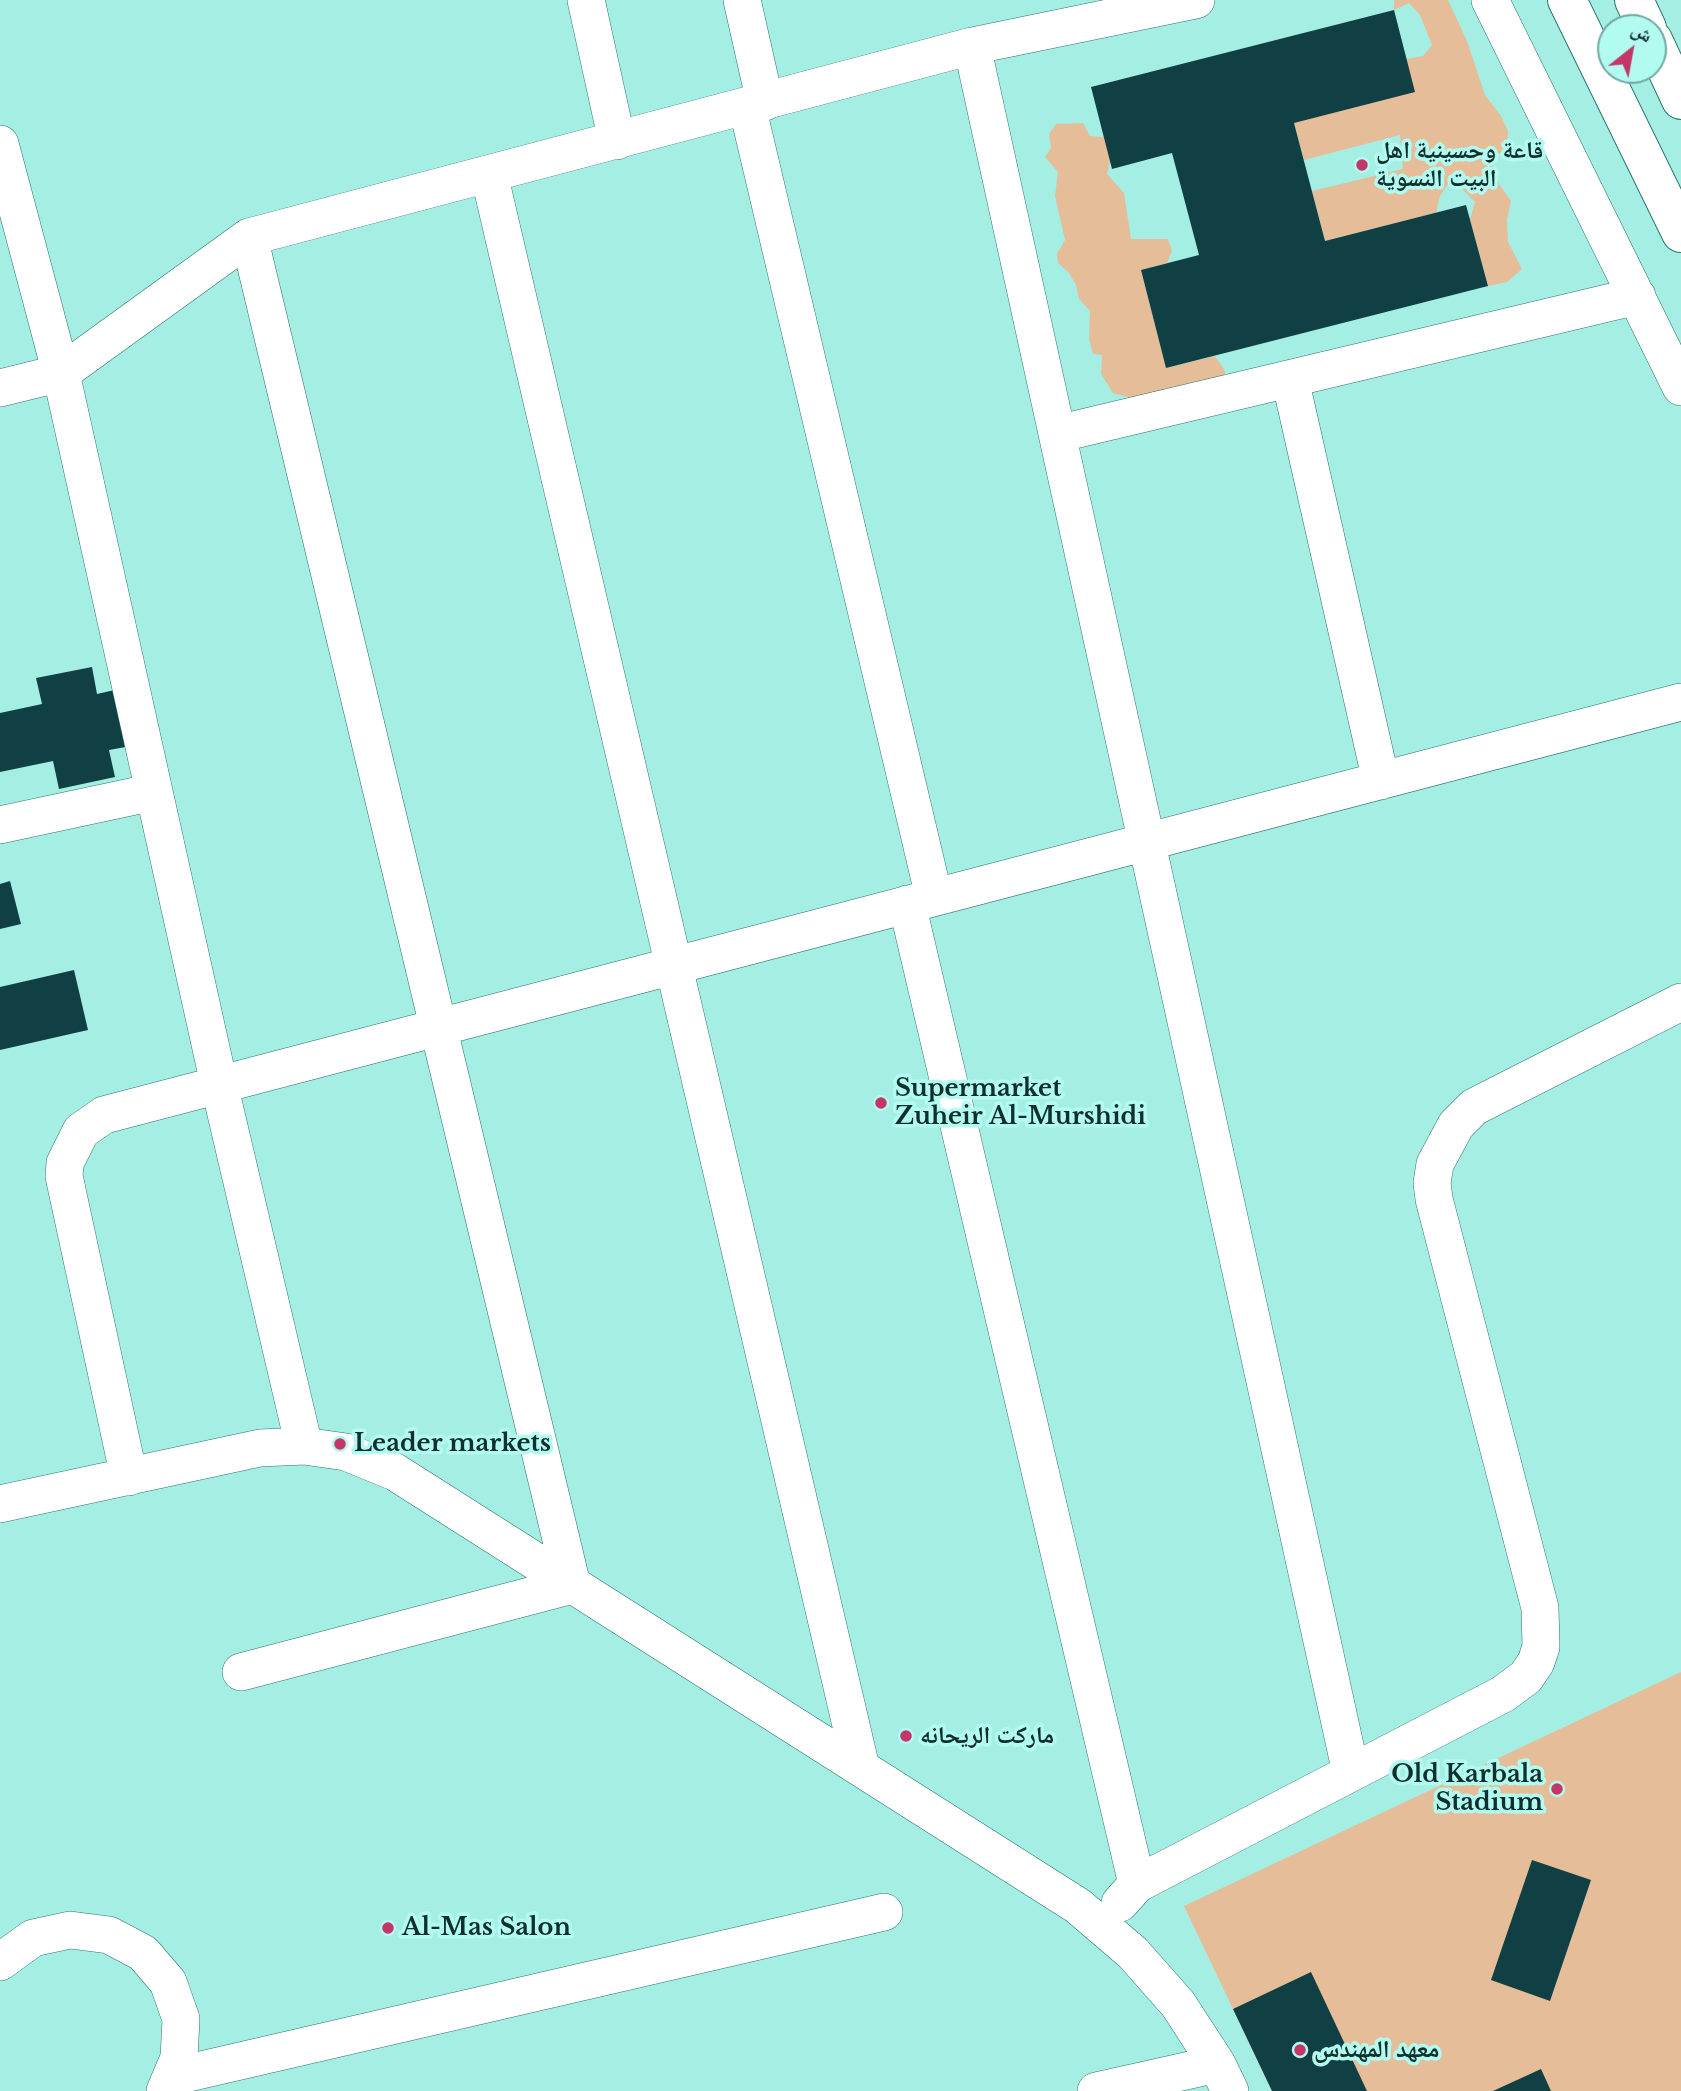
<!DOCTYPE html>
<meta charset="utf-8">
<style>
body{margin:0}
#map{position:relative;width:1681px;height:2091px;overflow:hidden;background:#a5eee3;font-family:"Libre Baskerville","Noto Naskh Arabic",serif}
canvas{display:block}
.north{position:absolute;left:1597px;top:14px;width:70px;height:70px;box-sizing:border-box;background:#b2fbf0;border:2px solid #72a9a2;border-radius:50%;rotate:31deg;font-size:19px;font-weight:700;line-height:28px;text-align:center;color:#112f2c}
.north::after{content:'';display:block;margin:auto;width:24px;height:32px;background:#c33667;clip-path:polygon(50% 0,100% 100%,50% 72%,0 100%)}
</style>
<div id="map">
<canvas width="1681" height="2091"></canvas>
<div class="north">ش</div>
</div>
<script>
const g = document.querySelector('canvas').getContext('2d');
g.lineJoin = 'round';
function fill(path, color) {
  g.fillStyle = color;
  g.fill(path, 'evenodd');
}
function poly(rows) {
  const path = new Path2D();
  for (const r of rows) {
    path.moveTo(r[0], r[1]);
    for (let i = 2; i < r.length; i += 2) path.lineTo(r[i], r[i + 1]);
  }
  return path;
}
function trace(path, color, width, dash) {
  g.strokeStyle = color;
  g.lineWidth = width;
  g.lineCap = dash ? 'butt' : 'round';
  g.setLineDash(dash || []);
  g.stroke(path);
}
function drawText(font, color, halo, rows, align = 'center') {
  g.font = font + ' "Libre Baskerville","Noto Naskh Arabic",serif';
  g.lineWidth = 7;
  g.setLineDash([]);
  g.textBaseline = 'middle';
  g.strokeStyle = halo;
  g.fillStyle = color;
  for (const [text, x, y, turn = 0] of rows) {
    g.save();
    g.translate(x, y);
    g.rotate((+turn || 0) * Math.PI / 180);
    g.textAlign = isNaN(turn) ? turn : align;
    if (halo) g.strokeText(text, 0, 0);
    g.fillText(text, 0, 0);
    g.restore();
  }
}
fill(poly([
 [1394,0,1448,0,1467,41,1485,95,1501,116,1508,131,1507,146,1492,161,1495,178,1511,201,1507,219,1508,242,1522,269,1507,282,1488,286,1470,220,1475,202,1463,190,1468,177,1454,175,1440,196,1436,213,1325,241,1312,191,1403,169,1400,135,1304,160,1294,123,1406,59,1423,56,1432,45,1420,15,1409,3,1394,10],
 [1083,123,1090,136,1104,137,1110,160,1107,174,1124,193,1131,239,1168,239,1172,251,1167,263,1141,270,1166,368,1215,356,1225,371,1224,383,1147,402,1113,393,1101,374,1102,355,1093,354,1089,339,1090,311,1079,299,1076,285,1069,273,1058,263,1057,254,1065,240,1055,196,1058,172,1045,157,1051,148,1049,134,1056,124],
 [1681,1672,1681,2091,1272,2091,1184,1906]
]), '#e5bd98');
fill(poly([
 [1394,10,1415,92,1294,123,1325,241,1466,205,1488,286,1166,368,1141,270,1199,255,1172,153,1112,169,1091,87],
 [92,667,97,694,119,689,131,746,109,750,115,777,59,789,53,761,0,772,0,713,42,704,36,678],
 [10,881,21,924,0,929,0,884],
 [74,970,88,1030,0,1050,0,987],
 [1532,1860,1591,1880,1550,2001,1491,1980],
 [1311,1972,1367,2091,1272,2091,1233,2009],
 [1541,2069,1551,2091,1493,2091]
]), '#104044');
const minor = poly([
 [586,0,617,141],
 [742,0,765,102],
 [1490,0,1681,387],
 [972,46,1351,1773],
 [747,106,934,897],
 [0,144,61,373,219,1084,304,1446],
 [489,174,861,1768],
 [1290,379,1381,781],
 [0,388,61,373,249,237,972,46,1196,0],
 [1057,434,1637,296],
 [0,825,154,792],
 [907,904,1137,1884,1120,1903],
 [129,1477,64,1176,65,1163,81,1131,104,1115,1681,702],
 [0,1504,260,1448,304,1446,346,1452,395,1472,1078,1906,1133,1953,1178,2004,1217,2064,1230,2091],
 [241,1672,572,1585,249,237],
 [1137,1884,1503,1694,1526,1677,1536,1662,1541,1647,1540,1608,1434,1199,1432,1183,1435,1164,1456,1125,1474,1107,1681,1002],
 [0,1962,33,1938,70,1930,109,1935,143,1953,168,1982,181,2019,179,2058,165,2091],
 [171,2077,884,1912],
 [1096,2091,1217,2064]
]);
const tertiary = poly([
 [1567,0,1681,233]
]);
const primary = poly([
 [1634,0,1647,28],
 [1653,40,1681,100]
]);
trace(minor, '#2b756c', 38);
trace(tertiary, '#2b756c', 40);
trace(primary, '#2b756c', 40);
trace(minor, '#fff', 37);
trace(tertiary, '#fff', 38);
trace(primary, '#fff', 38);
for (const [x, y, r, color] of [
 [1362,165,7,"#c33667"],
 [881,1103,7,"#c33667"],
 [340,1444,7,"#c33667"],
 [906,1736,7,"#c33667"],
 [1557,1789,7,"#c33667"],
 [388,1928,7,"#c33667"],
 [1300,2050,7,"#c33667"]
]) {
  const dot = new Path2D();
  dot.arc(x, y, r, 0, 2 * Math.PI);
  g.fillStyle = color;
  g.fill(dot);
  trace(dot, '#b2fbf0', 2.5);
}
drawText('bold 24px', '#112f2c', '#b2fbf0', [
 ["قاعة وحسينية اهل",1376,151],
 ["البيت النسوية",1376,179],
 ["Supermarket",895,1089],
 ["Zuheir Al-Murshidi",895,1117],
 ["Leader markets",354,1444],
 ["ماركت الريحانه",920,1736],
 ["Old Karbala",1543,1775,"right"],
 ["Stadium",1543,1803,"right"],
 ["Al-Mas Salon",402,1928],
 ["معهد المهندس",1314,2050]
], 'left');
</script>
